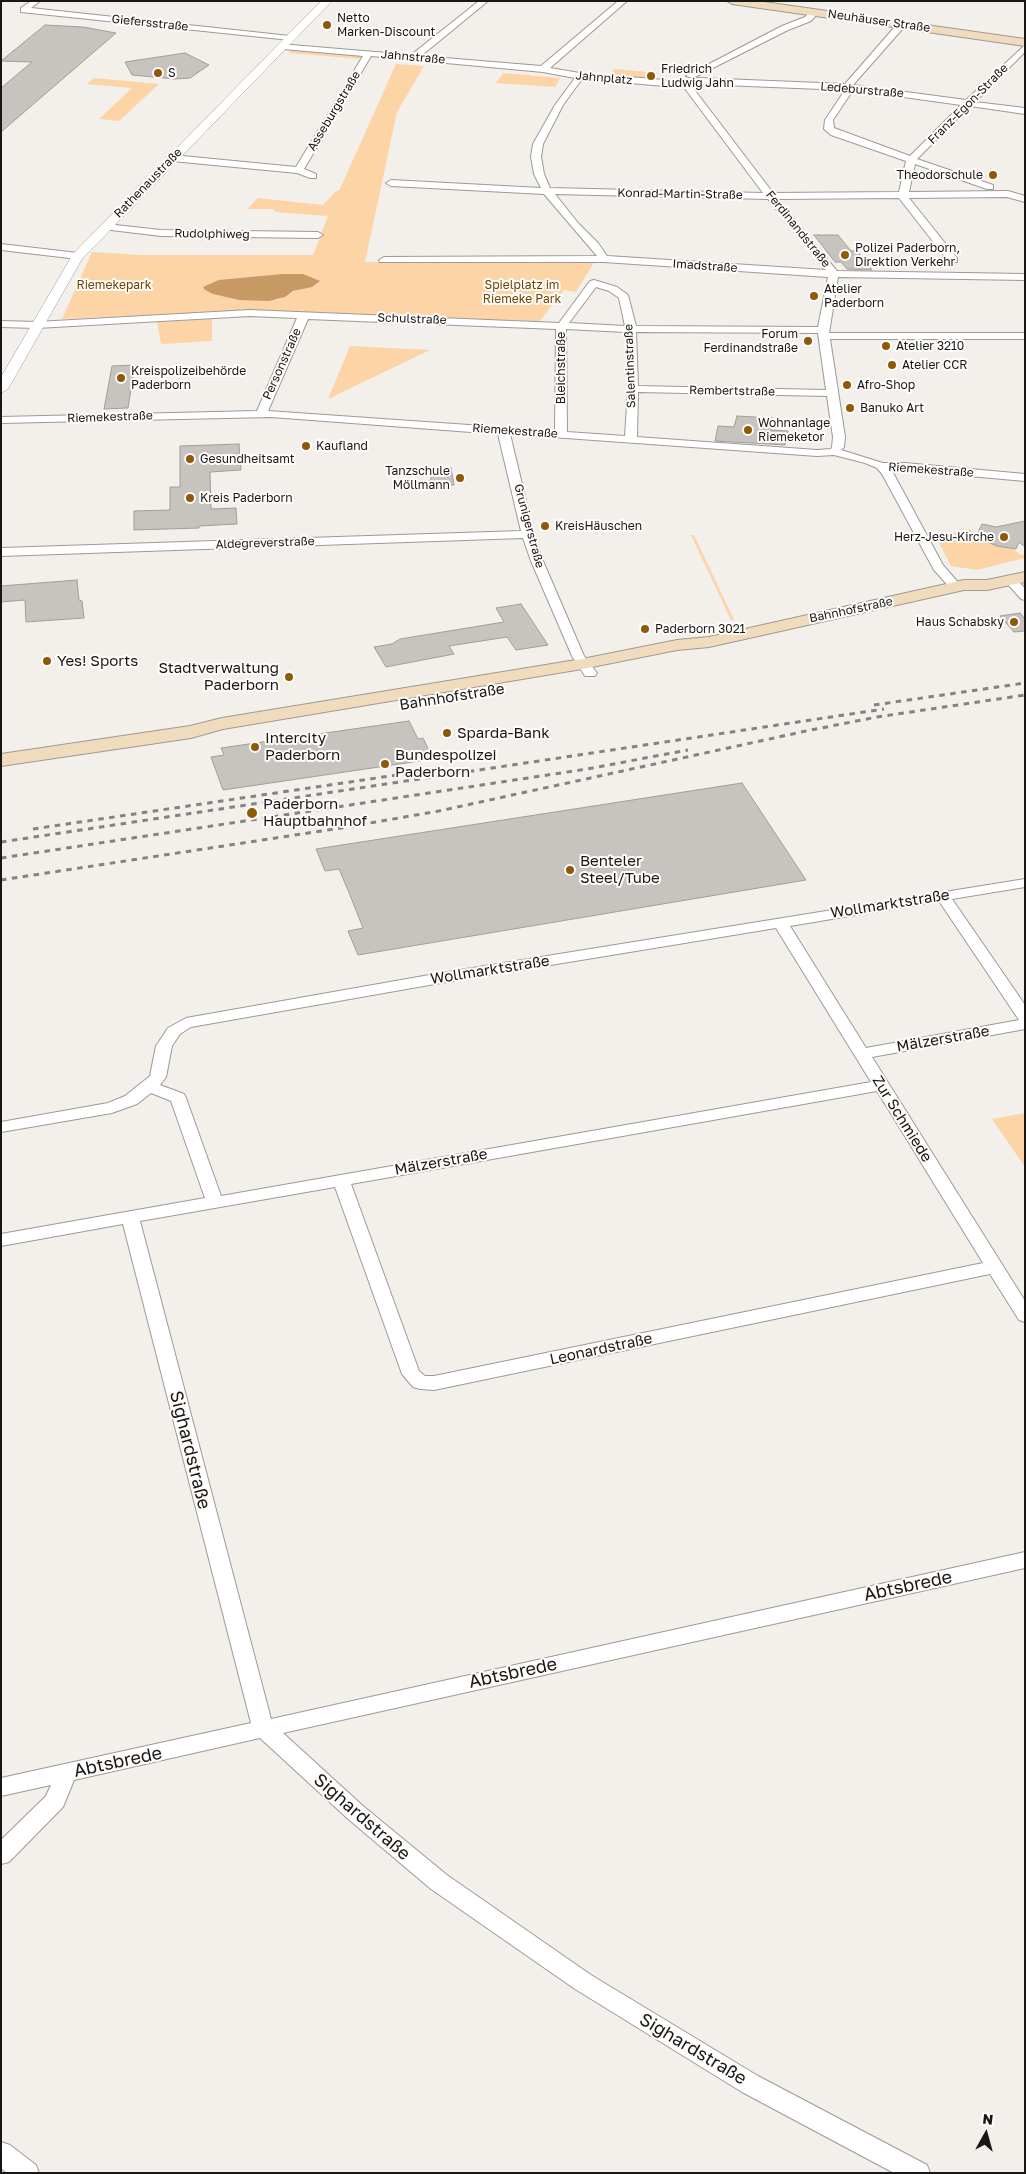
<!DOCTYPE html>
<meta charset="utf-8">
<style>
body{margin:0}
#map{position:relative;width:1026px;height:2174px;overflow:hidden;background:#f3efeb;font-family:"Golos Text",sans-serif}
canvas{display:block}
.frame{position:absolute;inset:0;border:2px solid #181715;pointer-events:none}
.north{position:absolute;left:961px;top:2109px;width:50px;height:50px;-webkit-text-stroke:4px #fffdfc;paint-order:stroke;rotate:7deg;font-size:14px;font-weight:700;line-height:20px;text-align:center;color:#181715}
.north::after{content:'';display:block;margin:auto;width:18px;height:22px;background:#181715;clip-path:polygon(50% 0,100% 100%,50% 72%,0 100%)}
</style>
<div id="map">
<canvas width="1026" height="2174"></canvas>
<div class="frame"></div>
<div class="north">N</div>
</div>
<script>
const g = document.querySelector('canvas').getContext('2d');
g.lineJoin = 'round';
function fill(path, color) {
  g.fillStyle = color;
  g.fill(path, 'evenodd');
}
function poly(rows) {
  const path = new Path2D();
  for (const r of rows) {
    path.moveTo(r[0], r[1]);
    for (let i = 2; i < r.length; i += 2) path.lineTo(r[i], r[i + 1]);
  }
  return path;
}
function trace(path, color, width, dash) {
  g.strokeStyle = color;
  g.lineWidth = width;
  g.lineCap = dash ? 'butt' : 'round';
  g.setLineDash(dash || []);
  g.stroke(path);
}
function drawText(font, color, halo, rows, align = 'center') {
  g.font = font + ' "Golos Text",sans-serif';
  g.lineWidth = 4;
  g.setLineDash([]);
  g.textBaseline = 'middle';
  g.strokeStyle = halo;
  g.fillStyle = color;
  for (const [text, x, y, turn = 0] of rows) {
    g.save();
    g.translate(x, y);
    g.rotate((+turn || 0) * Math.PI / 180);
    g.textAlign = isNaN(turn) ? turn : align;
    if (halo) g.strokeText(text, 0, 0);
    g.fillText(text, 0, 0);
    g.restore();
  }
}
fill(poly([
 [293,48,361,55,362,57,360,59,289,53],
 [396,64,424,66,397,112,365,262,595,261,576,292,564,290,539,322,250,311,62,319,92,252,142,255,313,255,328,216,275,212,273,209,247,209,258,198,323,205,336,191,339,191],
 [282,274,306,275,297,290,278,300,239,300,214,294,204,289,251,278],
 [614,69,660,73,643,79,610,75],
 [503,73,560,78,555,87,496,83],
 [94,78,159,84,119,121,99,119,132,88,87,84],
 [212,319,212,341,161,344,157,322],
 [350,346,430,350,328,399],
 [970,529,985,542,1013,549,1021,555,1025,554,1025,558,977,570,951,566,936,537],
 [691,535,694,535,734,620,731,620],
 [1025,1113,1025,1167,992,1119]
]), '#fdd4a6');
fill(poly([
 [282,274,303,274,320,281,312,287,293,291,285,297,269,301,239,300,213,294,205,290,203,287,219,280]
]), '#c69965');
const building = poly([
 [45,25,83,27,116,33,1,132,1,88,32,62,1,61,45,25],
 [185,53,209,65,190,78,175,79,132,75,125,62,185,53],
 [814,235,838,235,851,251,857,251,872,270,847,269,841,262,835,262,814,235],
 [135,365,128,408,104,409,112,366,135,365],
 [737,416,773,418,771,430,788,431,785,445,715,441,718,426,734,427,737,416],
 [239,444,241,470,210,472,211,509,236,508,237,524,199,526,199,528,134,530,134,511,170,510,170,487,180,487,180,446,239,444],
 [451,468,454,485,428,486,435,469,451,468],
 [1025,521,1025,547,1019,542,1016,549,997,546,976,537,982,524,996,527,1025,521],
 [77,580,79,600,82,601,84,618,26,622,25,600,1,602,1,586,77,580],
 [521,604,548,645,516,650,507,637,449,646,454,654,386,667,374,647,392,644,400,639,504,622,496,608,521,604],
 [1020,613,1025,619,1025,631,1014,632,1000,616,1020,613],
 [409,721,418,739,423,738,433,759,223,790,211,757,224,755,221,748,409,721],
 [742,783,806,880,358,955,348,931,363,928,350,895,339,869,325,871,316,849,742,783]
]);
fill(building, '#c7c3bf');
trace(building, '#a19e9a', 1);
const minor = poly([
 [31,1,40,1,31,8,290,36,294,38,290,40,21,12,21,8,31,1],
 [479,1,488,1,421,56,541,66,618,1,627,1,550,68,580,73,665,80,669,83,665,86,582,79,563,105,543,144,541,157,544,174,550,188,763,193,683,86,687,83,690,84,773,193,899,192,906,161,831,135,824,129,825,120,845,90,698,84,694,81,698,78,845,84,899,22,905,22,905,26,853,85,966,100,1025,45,1025,52,975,102,1025,108,1025,114,970,106,917,159,993,185,993,189,987,189,915,164,909,192,1008,191,1025,196,1025,202,1007,197,909,198,957,258,957,262,949,262,899,198,777,199,837,271,1025,274,1025,280,838,277,829,333,1025,333,1025,339,830,339,845,437,844,447,841,450,883,463,905,463,1025,474,1025,481,891,469,943,565,962,587,960,590,952,590,934,570,882,474,877,468,865,463,834,455,817,456,510,434,534,534,543,561,584,656,597,673,595,676,585,676,572,656,531,561,523,538,1,556,1,548,521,531,498,434,271,417,1,423,1,417,257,411,297,318,250,316,37,328,1,327,1,321,37,322,250,310,559,323,590,281,594,280,617,287,628,295,636,326,818,327,828,277,604,262,380,262,379,260,384,257,597,256,544,194,391,186,386,183,391,180,541,188,534,174,531,157,533,144,555,105,575,78,543,72,371,56,304,169,316,174,316,178,310,178,297,173,172,161,167,158,172,155,296,167,363,56,283,49,279,46,280,44,411,55,479,1],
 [853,90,961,105,910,156,834,128,833,120,853,90],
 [555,194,768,199,826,270,607,256,598,243,578,223,555,194],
 [596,287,609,291,619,298,625,326,569,323,596,287],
 [308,319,556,329,555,431,268,411,308,319],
 [566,329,626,332,628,389,625,436,567,432,566,329],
 [636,332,818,333,826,390,638,386,636,332],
 [638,392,827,396,833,437,832,447,831,449,817,450,637,437,638,392],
 [812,10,819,12,811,21,788,30,693,78,686,76,782,26,805,17,812,10],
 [106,224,161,230,318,232,323,235,318,238,161,236,103,229,101,227,106,224],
 [1,244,78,253,83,256,78,259,1,250,1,244],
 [1010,576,1014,577,1025,588,1025,600,1021,599,1004,580,1010,576],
 [1025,879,1025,887,952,899,1025,1005,1025,1029,872,1057,1025,1301,1025,1322,1019,1320,990,1274,434,1390,420,1389,413,1387,402,1374,335,1187,140,1221,271,1719,1025,1552,1025,1568,283,1733,363,1806,447,1875,591,1975,758,2076,927,2165,930,2173,894,2173,742,2092,575,1989,431,1889,347,1818,260,1738,74,1780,63,1807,9,1862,1,1864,1,1840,46,1796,51,1785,1,1796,1,1778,251,1723,123,1224,1,1246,1,1234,205,1198,171,1101,151,1093,137,1104,112,1113,1,1132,1,1122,108,1103,125,1096,150,1076,156,1046,168,1028,186,1018,435,974,1025,879],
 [939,901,1019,1020,866,1048,790,926,939,901],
 [776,928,871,1082,221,1196,186,1098,184,1094,160,1085,166,1077,172,1046,180,1034,191,1027,435,984,776,928],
 [877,1091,983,1263,434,1376,425,1376,419,1371,351,1184,877,1091],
 [1,2142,10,2145,36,2165,39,2173,7,2173,1,2168,1,2142]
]);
const tertiary = poly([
 [321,1,332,1,82,259,8,389,1,393,1,377,73,254,321,1]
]);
const secondary = poly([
 [727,1,757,1,1025,39,1025,46,732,4,727,1],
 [1025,572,1025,582,987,590,964,590,709,647,677,650,582,669,223,729,191,738,1,766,1,754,190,726,222,718,582,659,677,640,709,637,964,580,987,580,1025,572]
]);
trace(minor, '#9d9a96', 2);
trace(tertiary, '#9d9a96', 1);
trace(secondary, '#9d9a96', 2);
fill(minor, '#fff');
fill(tertiary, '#fff');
fill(secondary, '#f0dcbd');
trace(poly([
 [874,705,1025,683],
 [33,829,444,768],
 [1,842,884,709],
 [1,858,587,769,688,750],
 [1,880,341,828,439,811,806,731,877,717,1025,695]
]), '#85827f', 3, [5.5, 5.5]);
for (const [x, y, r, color] of [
 [327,25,5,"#8d5a08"],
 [158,73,5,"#8d5a08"],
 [651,76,5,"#8d5a08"],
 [993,175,5,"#8d5a08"],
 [845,255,5,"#8d5a08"],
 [814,296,5,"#8d5a08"],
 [808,341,5,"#8d5a08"],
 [886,346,5,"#8d5a08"],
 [892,365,5,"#8d5a08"],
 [121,378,5,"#8d5a08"],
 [847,385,5,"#8d5a08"],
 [850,408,5,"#8d5a08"],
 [748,430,5,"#8d5a08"],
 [306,446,5,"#8d5a08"],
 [190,459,5,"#8d5a08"],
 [460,478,5,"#8d5a08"],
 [190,498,5,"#8d5a08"],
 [545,526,5,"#8d5a08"],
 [1004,537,5,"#8d5a08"],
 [1014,622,5,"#8d5a08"],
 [645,629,5,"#8d5a08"],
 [47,661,5,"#8d5a08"],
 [289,677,5,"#8d5a08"],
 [447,733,5,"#8d5a08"],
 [255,747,5,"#8d5a08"],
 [385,764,5,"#8d5a08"],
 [252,813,6,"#8d5a08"],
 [570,870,5,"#8d5a08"]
]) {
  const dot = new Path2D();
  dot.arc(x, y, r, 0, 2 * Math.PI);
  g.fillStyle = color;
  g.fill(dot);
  trace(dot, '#fffdfc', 2);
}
drawText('12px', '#181715', '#fffdfc', [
 ["Netto",337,18],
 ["Marken-Discount",337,32],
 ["Friedrich",661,69],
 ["Ludwig Jahn",661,83],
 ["S",168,73],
 ["Theodorschule",983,175,"right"],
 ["Polizei Paderborn,",855,248],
 ["Direktion Verkehr",855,262],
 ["Atelier",824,289],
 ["Paderborn",824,303],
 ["Forum",798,334,"right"],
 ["Ferdinandstraße",798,348,"right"],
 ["Atelier 3210",896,346],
 ["Atelier CCR",902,365],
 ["Kreispolizeibehörde",131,371],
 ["Paderborn",131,385],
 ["Afro-Shop",857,385],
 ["Banuko Art",860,408],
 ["Wohnanlage",758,423],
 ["Riemeketor",758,437],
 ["Kaufland",316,446],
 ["Gesundheitsamt",200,459],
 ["Tanzschule",450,471,"right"],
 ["Möllmann",450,485,"right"],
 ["Kreis Paderborn",200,498],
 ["KreisHäuschen",555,526],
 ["Herz-Jesu-Kirche",994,537,"right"],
 ["Haus Schabsky",1004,622,"right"],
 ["Paderborn 3021",655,629]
], 'left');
drawText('12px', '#181715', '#fffdfc', [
 ["Neuhäuser Straße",879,21,8],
 ["Giefersstraße",150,23,6],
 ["Jahnstraße",413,57,5],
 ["Jahnplatz",604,78,5],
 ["Ledeburstraße",862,90,5],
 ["Franz-Egon-Straße",968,104,-45],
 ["Asseburgstraße",334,111,-59],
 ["Rathenaustraße",148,183,-46],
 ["Konrad-Martin-Straße",680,194,1],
 ["Ferdinandstraße",798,229,51],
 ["Rudolphiweg",212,234,1],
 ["Imadstraße",705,266,4],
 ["Schulstraße",412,319,2],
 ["Personstraße",282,364,-66],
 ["Salentinstraße",630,366,-92],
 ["Bleichstraße",561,368,-90],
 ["Rembertstraße",732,391,1],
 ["Riemekestraße",110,417,-2],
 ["Riemekestraße",515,431,4],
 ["Riemekestraße",931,470,4],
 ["Grunigerstraße",529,526,75],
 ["Aldegreverstraße",265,543,-2],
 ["Bahnhofstraße",851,610,-12]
]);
drawText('12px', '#6e4400', '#fffdfc', [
 ["Riemekepark",114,285],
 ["Spielplatz im",522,285],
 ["Riemeke Park",522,299]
]);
drawText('15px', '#181715', '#fffdfc', [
 ["Yes! Sports",57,661],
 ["Stadtverwaltung",279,668,"right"],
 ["Paderborn",279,685,"right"],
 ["Sparda-Bank",457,733],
 ["Intercity",265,738],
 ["Paderborn",265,755],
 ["Bundespolizei",395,755],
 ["Paderborn",395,772],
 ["Paderborn",263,804],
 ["Hauptbahnhof",263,821],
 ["Benteler",580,861],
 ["Steel/Tube",580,878]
], 'left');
drawText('15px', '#181715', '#fffdfc', [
 ["Bahnhofstraße",452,697,-9],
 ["Wollmarktstraße",890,904,-9],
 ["Wollmarktstraße",490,970,-9],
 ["Mälzerstraße",943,1039,-10],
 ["Zur Schmiede",902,1119,58],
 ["Mälzerstraße",441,1162,-10],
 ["Leonardstraße",601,1349,-12]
]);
drawText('18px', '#181715', '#fffdfc', [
 ["Sighardstraße",190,1450,76],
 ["Abtsbrede",908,1586,-12],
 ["Abtsbrede",513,1673,-12],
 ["Abtsbrede",118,1762,-12],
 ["Sighardstraße",362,1817,41],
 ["Sighardstraße",693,2049,31]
]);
</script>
